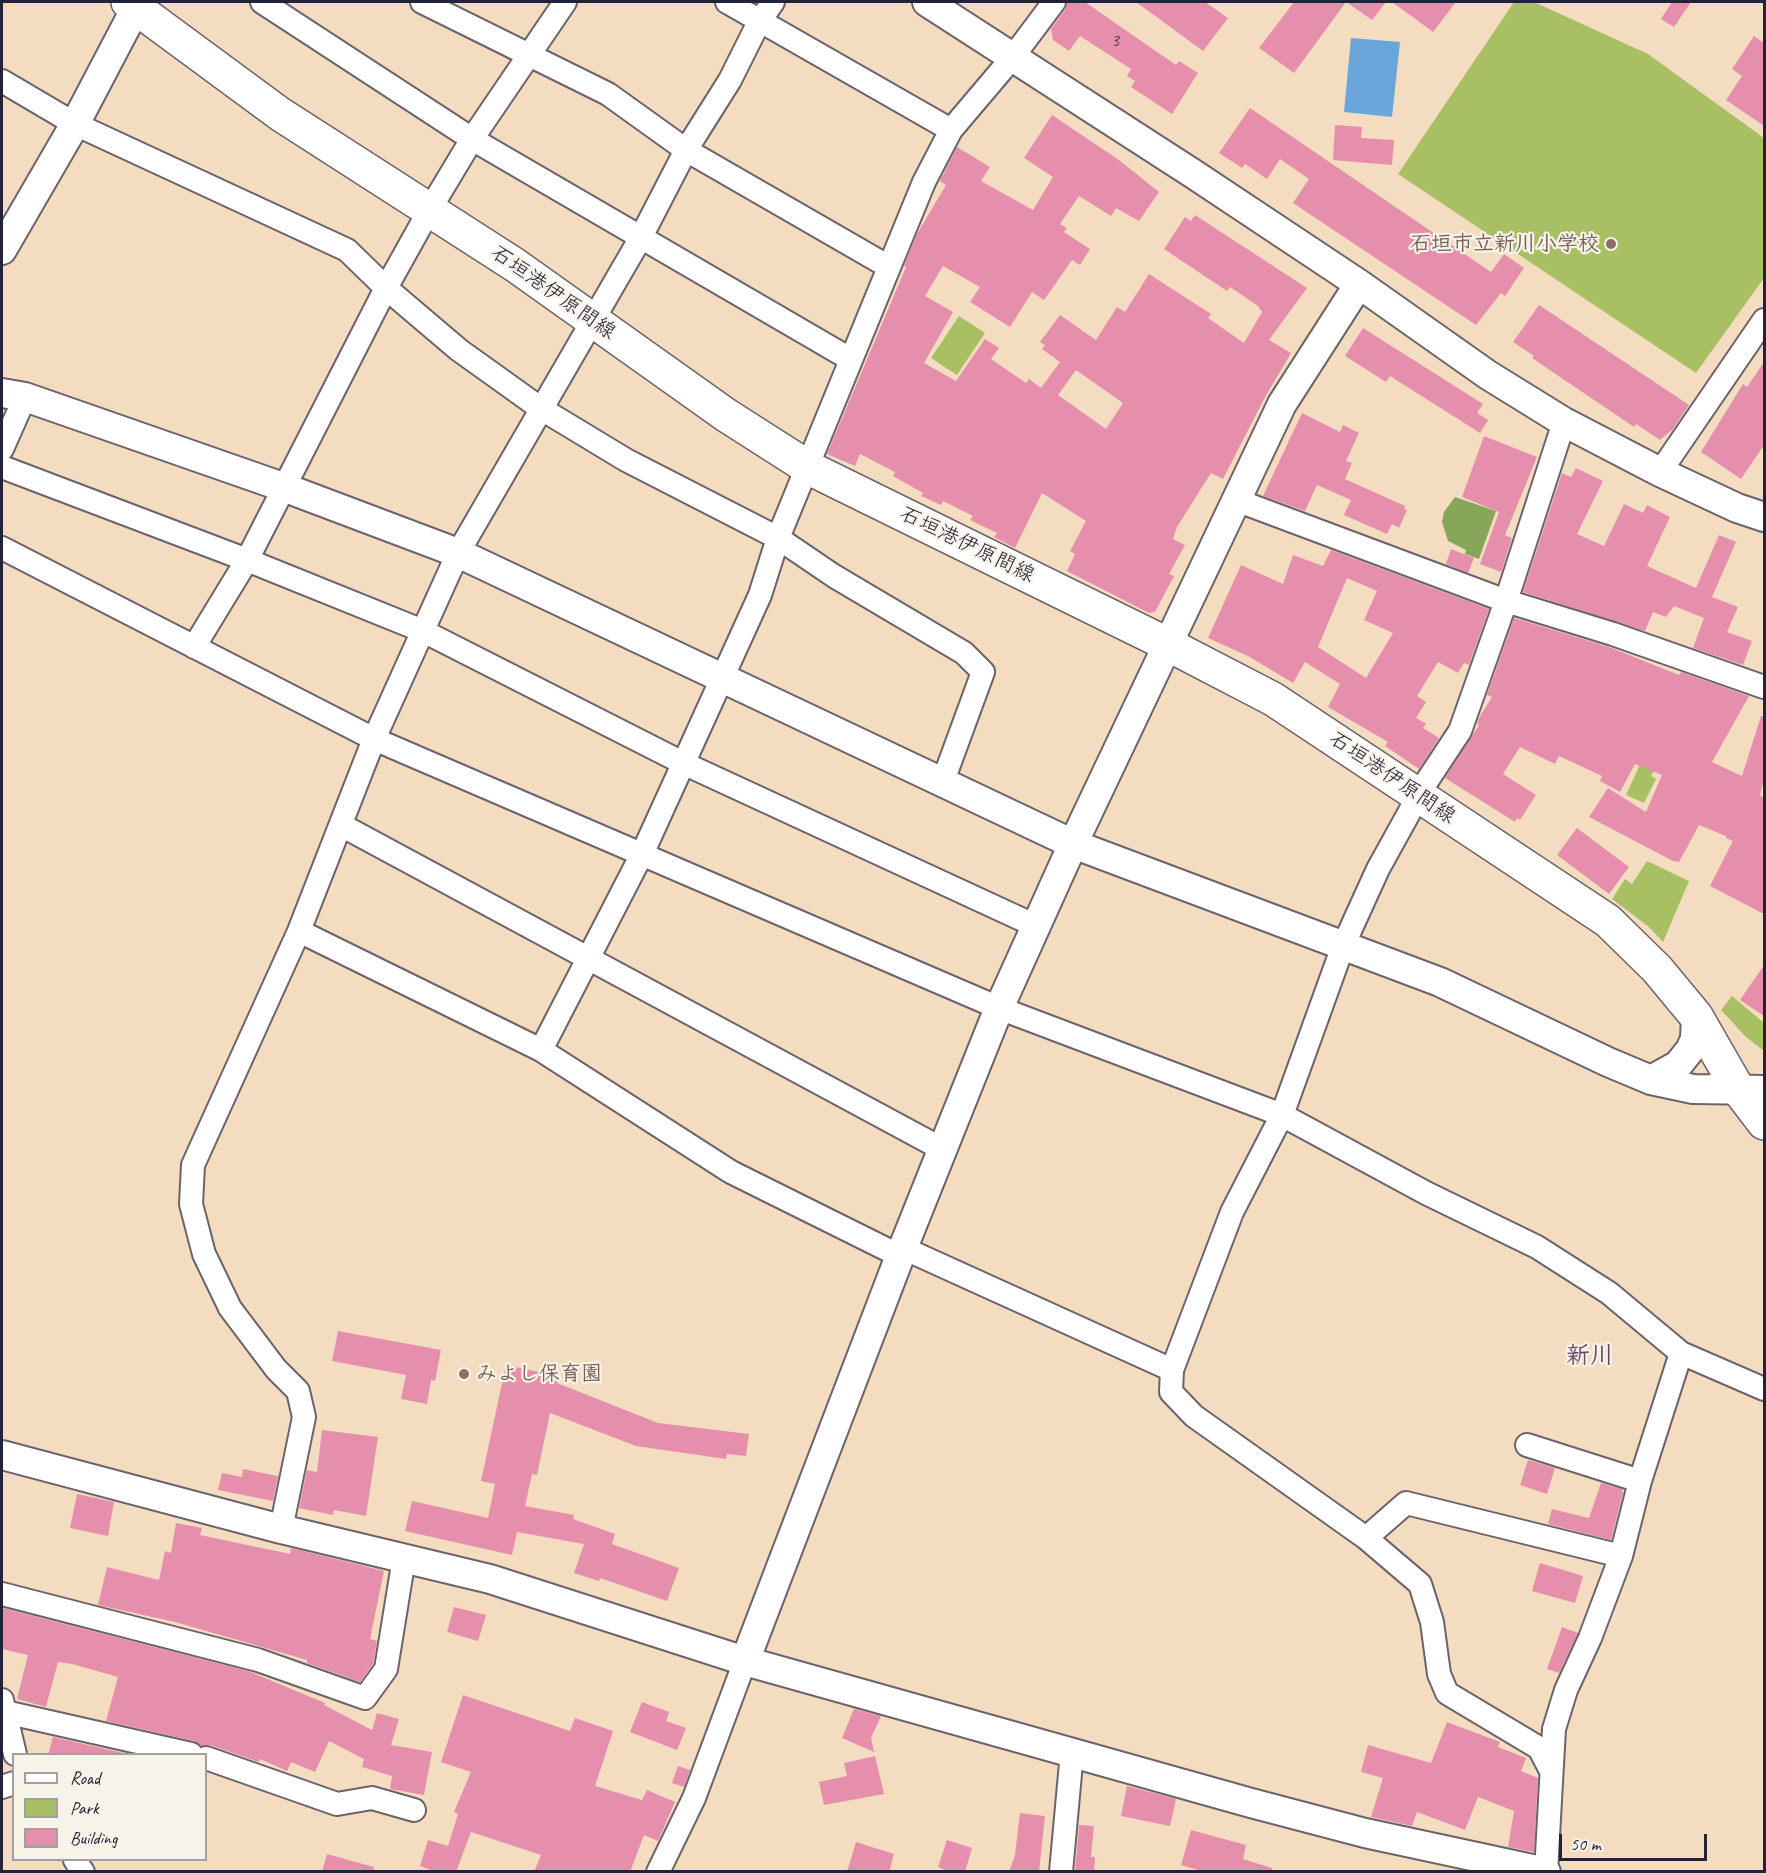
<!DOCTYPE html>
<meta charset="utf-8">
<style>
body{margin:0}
#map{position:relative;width:1766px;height:1873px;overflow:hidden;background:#f4dcc0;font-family:Caveat,sans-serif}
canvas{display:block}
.frame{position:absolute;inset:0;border:3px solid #22223b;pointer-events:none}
.legend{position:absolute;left:12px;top:1753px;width:195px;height:108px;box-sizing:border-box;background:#f7f3e8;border:2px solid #a29fa3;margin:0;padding:8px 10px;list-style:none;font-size:18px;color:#22223b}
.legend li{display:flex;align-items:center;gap:12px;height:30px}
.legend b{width:30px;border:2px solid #a29fa3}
.scale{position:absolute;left:1559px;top:1834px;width:148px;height:27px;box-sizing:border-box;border:3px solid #22223b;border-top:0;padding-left:8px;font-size:18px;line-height:21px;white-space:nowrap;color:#22223b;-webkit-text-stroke:4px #f7f3e8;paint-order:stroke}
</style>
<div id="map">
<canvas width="1766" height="1873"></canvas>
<div class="frame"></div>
<ul class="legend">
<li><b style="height:8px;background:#fff"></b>Road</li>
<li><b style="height:16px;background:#a8bf64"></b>Park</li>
<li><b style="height:16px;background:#e68fad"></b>Building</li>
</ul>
<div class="scale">50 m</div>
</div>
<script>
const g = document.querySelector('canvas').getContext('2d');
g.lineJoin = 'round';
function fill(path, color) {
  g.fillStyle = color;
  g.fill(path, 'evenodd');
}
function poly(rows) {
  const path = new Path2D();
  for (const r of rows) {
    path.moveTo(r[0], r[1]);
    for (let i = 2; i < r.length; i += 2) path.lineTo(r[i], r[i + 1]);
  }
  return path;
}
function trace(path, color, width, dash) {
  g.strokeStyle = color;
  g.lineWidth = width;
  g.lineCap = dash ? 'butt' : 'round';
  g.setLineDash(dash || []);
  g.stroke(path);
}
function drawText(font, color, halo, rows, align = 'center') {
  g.font = font + ' Caveat,"Klee One",sans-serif';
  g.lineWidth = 4.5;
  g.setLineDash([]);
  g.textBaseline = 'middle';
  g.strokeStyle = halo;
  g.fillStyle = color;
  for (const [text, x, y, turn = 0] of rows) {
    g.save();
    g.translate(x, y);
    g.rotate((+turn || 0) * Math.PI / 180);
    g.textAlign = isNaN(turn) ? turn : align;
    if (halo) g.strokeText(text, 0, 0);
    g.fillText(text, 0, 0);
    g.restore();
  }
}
fill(poly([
 [1514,2,1534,2,1648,54,1764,138,1764,278,1696,373,1398,174],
 [959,316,985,333,957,375,931,358],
 [1642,760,1656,767,1651,776,1656,779,1644,803,1626,795],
 [1647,861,1689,881,1663,942,1649,927,1612,899,1625,879,1632,884],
 [1732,996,1764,1023,1764,1051,1746,1037,1721,1010]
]), '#a8bf64');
fill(poly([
 [1455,497,1496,511,1479,559,1465,554,1466,550,1448,541,1442,522,1444,512]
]), '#86a65a');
fill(poly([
 [1351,38,1400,42,1392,117,1344,112]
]), '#68a5d9');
fill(poly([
 [1067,2,1085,2,1176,65,1179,61,1198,73,1172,114,1131,87,1135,81,1127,76,1131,69,1080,36,1069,51,1053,40,1051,29,1065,10],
 [1136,2,1205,2,1228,18,1203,51],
 [1294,2,1386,2,1372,20,1346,2,1294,73,1259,48],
 [1392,2,1456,2,1433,32],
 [1672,2,1691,2,1674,27,1661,19],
 [1754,36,1764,43,1764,126,1726,100,1742,76,1732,69],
 [1250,108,1491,272,1504,254,1524,268,1505,296,1501,293,1476,325,1293,203,1309,179,1280,159,1267,179,1245,164,1242,168,1219,153],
 [1052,115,1119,160,1159,192,1139,221,1116,208,1111,216,1079,196,1060,224,1067,228,1064,232,1090,249,1080,265,1072,260,1044,300,1032,292,1010,327,970,302,980,287,943,266,925,296,953,312,924,363,956,381,985,339,999,348,991,359,1026,383,1029,379,1041,388,1060,362,1042,349,1045,345,1040,342,1060,315,1096,340,1117,307,1125,312,1149,274,1211,314,1208,318,1244,343,1262,312,1258,306,1230,287,1227,291,1164,249,1185,217,1191,221,1195,215,1307,288,1269,340,1291,353,1264,399,1223,479,1211,473,1177,527,1173,539,1185,545,1169,574,1174,576,1155,612,1149,613,1067,571,1075,554,1070,551,1086,521,1042,493,1015,548,994,537,997,533,970,520,973,516,943,501,941,505,921,496,923,493,893,476,895,472,860,454,855,466,827,454,906,267,904,266,917,234,946,185,940,181,957,147,990,167,981,181,1033,210,1053,177,1024,158],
 [1076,370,1123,403,1106,429,1058,395],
 [1335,125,1362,127,1361,138,1394,140,1392,165,1333,160],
 [1539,305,1689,405,1673,429,1660,440,1636,424,1634,427,1532,358,1534,356,1513,342],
 [1363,328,1483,404,1477,413,1488,420,1480,433,1390,376,1386,382,1345,356],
 [1764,362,1764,445,1741,479,1701,452,1743,384,1747,387],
 [1302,413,1340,432,1343,425,1359,433,1346,461,1352,463,1345,479,1405,506,1404,509,1407,510,1399,528,1392,524,1387,534,1344,515,1351,500,1317,485,1305,511,1263,496],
 [1484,436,1537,457,1505,535,1512,538,1501,572,1480,564,1499,512,1462,497],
 [1576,468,1603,481,1577,534,1604,546,1624,504,1643,513,1647,505,1670,517,1647,566,1696,588,1719,535,1736,542,1712,597,1738,607,1727,632,1752,641,1743,665,1693,648,1704,618,1674,606,1666,617,1653,612,1645,631,1523,592,1562,473,1571,477],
 [1451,549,1474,558,1468,573,1446,564],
 [1331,550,1489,609,1469,665,1464,663,1458,673,1438,662,1417,696,1426,702,1416,718,1426,724,1423,728,1439,738,1419,769,1385,746,1388,742,1328,707,1340,684,1305,662,1293,683,1248,656,1208,638,1241,565,1283,584,1293,555,1323,566],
 [1347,578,1377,591,1364,620,1393,633,1366,678,1318,647],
 [1514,618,1609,647,1679,675,1681,672,1749,696,1712,762,1742,776,1761,716,1764,717,1764,779,1760,795,1764,798,1764,914,1710,886,1733,841,1726,838,1726,836,1699,825,1679,862,1673,861,1589,817,1608,788,1646,812,1662,775,1635,764,1620,792,1600,781,1602,776,1559,756,1555,764,1520,747,1503,774,1536,795,1520,820,1517,818,1515,822,1445,778,1479,725,1477,724,1479,718,1492,697,1487,695],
 [1577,828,1629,867,1609,894,1557,855],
 [1764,965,1764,1016,1740,1000],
 [338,1331,441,1350,435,1381,431,1380,427,1404,401,1399,406,1375,332,1361],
 [506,1365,558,1376,557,1383,658,1423,749,1434,746,1456,727,1454,726,1459,636,1446,550,1413,537,1475,532,1474,525,1506,574,1515,573,1519,615,1534,612,1544,679,1568,667,1601,600,1578,599,1581,574,1573,584,1544,517,1532,512,1555,405,1531,412,1501,488,1518,495,1484,481,1481],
 [322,1430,378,1437,366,1516,334,1510,333,1515,299,1508,307,1470,317,1472],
 [1528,1460,1555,1468,1547,1494,1520,1485],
 [243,1469,278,1476,273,1501,218,1490,222,1473,242,1477],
 [1601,1483,1622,1489,1623,1493,1611,1540,1548,1524,1552,1509,1589,1518],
 [77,1494,114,1502,108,1536,70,1528],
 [176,1523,202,1528,200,1535,290,1554,291,1548,384,1571,370,1639,377,1641,373,1664,360,1682,307,1663,307,1660,175,1622,98,1605,107,1567,159,1580,165,1551,171,1553],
 [1540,1563,1583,1576,1575,1603,1532,1591],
 [454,1607,486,1615,478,1641,447,1632],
 [2,1608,248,1671,325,1703,324,1705,372,1730,377,1713,399,1719,391,1745,432,1752,424,1795,390,1789,392,1776,362,1767,364,1759,329,1741,315,1772,291,1762,287,1771,260,1759,259,1762,210,1745,201,1746,194,1741,106,1721,118,1677,72,1664,58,1662,46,1707,17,1699,28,1655,2,1649],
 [1562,1627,1578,1633,1559,1673,1547,1669],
 [463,1695,570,1731,575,1718,613,1731,595,1786,642,1800,647,1790,675,1802,658,1841,644,1835,630,1872,534,1872,541,1855,471,1832,456,1872,436,1872,420,1866,428,1840,448,1846,458,1814,454,1812,471,1772,441,1762],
 [642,1702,669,1712,666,1721,686,1728,677,1750,630,1732],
 [854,1709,881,1716,871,1738,874,1752,842,1738],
 [1447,1722,1500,1742,1498,1747,1526,1758,1521,1771,1538,1778,1534,1852,1508,1847,1514,1811,1478,1797,1465,1830,1417,1812,1412,1826,1371,1817,1383,1778,1361,1772,1368,1745,1431,1763],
 [53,1737,132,1755,48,1755],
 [875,1756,884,1794,824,1805,819,1782,847,1776,844,1763],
 [678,1766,690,1770,684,1787,672,1783],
 [1127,1786,1176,1799,1170,1826,1121,1816],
 [1020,1813,1045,1816,1039,1872,1009,1872,1015,1855],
 [1079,1825,1094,1826,1091,1857,1095,1857,1094,1872,1075,1872],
 [1191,1830,1246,1845,1243,1859,1272,1868,1272,1872,1205,1872,1181,1865],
 [947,1840,972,1848,965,1872,950,1872,938,1867],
 [856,1842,894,1854,889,1872,847,1872],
 [327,1854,374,1867,373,1872,322,1872]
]), '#e68fad');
const minor = poly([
 [262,2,472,139,850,359],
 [422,2,608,94,686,150,889,267],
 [727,2,951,130],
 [2,81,75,124,347,250,386,288,459,350,540,408,626,460,778,538,834,576,964,653,983,672,943,781],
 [2,449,25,397],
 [2,467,247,560,423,631,683,763,1036,926],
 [1660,472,1764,320],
 [1236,500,1506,601,1613,634,1764,687],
 [2,548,374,739,999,1008,1282,1115,1426,1193,1537,1247,1609,1293,1681,1353,1764,1389],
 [194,647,247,560,386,288,430,209,472,139,565,2],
 [341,825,942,1149],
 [299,931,541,1050,731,1172,900,1256],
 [541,1050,643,852,760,595,778,538,924,182,951,130,1012,58,1054,2],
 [903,1248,1172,1370],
 [1527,1445,1640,1481],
 [281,1529,304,1417,298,1391,276,1369,230,1308,204,1254,191,1204,193,1165,299,931,374,739,458,553,640,239,686,150,730,80,759,22,773,2],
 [1366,1538,1406,1503,1621,1556],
 [2,1594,258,1660,365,1698,386,1669,404,1558],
 [2,1700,15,1754],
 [5,1712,191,1754],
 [206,1758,337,1804,372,1798,414,1810],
 [1551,1771,1539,1748,1447,1693,1439,1674,1432,1622,1420,1584,1366,1538,1194,1416,1171,1392,1172,1370,1232,1212,1282,1115,1343,946,1378,869,1425,784,1460,731,1506,601,1564,422],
 [2,1787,14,1783],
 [75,1860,83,1872],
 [658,1872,694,1798,745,1661],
 [1061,1872,1072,1752],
 [1546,1872,1554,1729,1566,1690,1590,1638,1621,1556,1640,1481,1681,1353]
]);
const tertiary = poly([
 [927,2,1192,173,1359,284,1488,375,1564,422,1660,472,1737,508,1764,517],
 [2,250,75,124,139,2],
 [2,393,25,397,283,487,458,553,1073,844,1440,982,1608,1062,1651,1080,1693,1089,1764,1090],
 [1651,1080,1678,1065,1690,1050,1695,1039,1696,1016],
 [2,1455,281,1529,490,1579,745,1661,1251,1803,1365,1833,1546,1872],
 [745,1661,903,1248,999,1008,1073,844,1282,404,1359,284]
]);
const primary = poly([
 [128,2,280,114,515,265,726,415,809,468,1169,645,1273,699,1608,921,1657,969,1696,1016,1738,1089,1764,1123]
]);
trace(minor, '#6c636a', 26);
trace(tertiary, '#6c636a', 32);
trace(primary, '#6c636a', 36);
trace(minor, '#fff', 22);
trace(tertiary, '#fff', 28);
trace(primary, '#fff', 33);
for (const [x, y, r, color] of [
 [1611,244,6,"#8d6e63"],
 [464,1374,6,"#8d6e63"]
]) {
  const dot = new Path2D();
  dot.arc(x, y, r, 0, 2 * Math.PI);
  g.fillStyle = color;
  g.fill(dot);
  trace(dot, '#f7f3e8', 2);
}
drawText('18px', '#533d58', null, [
 ["3",1115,41]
]);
drawText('bold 21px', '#785e54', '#f7f3e8', [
 ["石垣市立新川小学校",1599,244],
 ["みよし保育園",476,1374,"left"]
], 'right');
drawText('21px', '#22223b', '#f7f3e8', [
 ["石垣港伊原間線",553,293,35],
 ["石垣港伊原間線",967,545,26],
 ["石垣港伊原間線",1392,778,34]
]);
drawText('bold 24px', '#674863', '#f7f3e8', [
 ["新川",1590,1357]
]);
</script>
